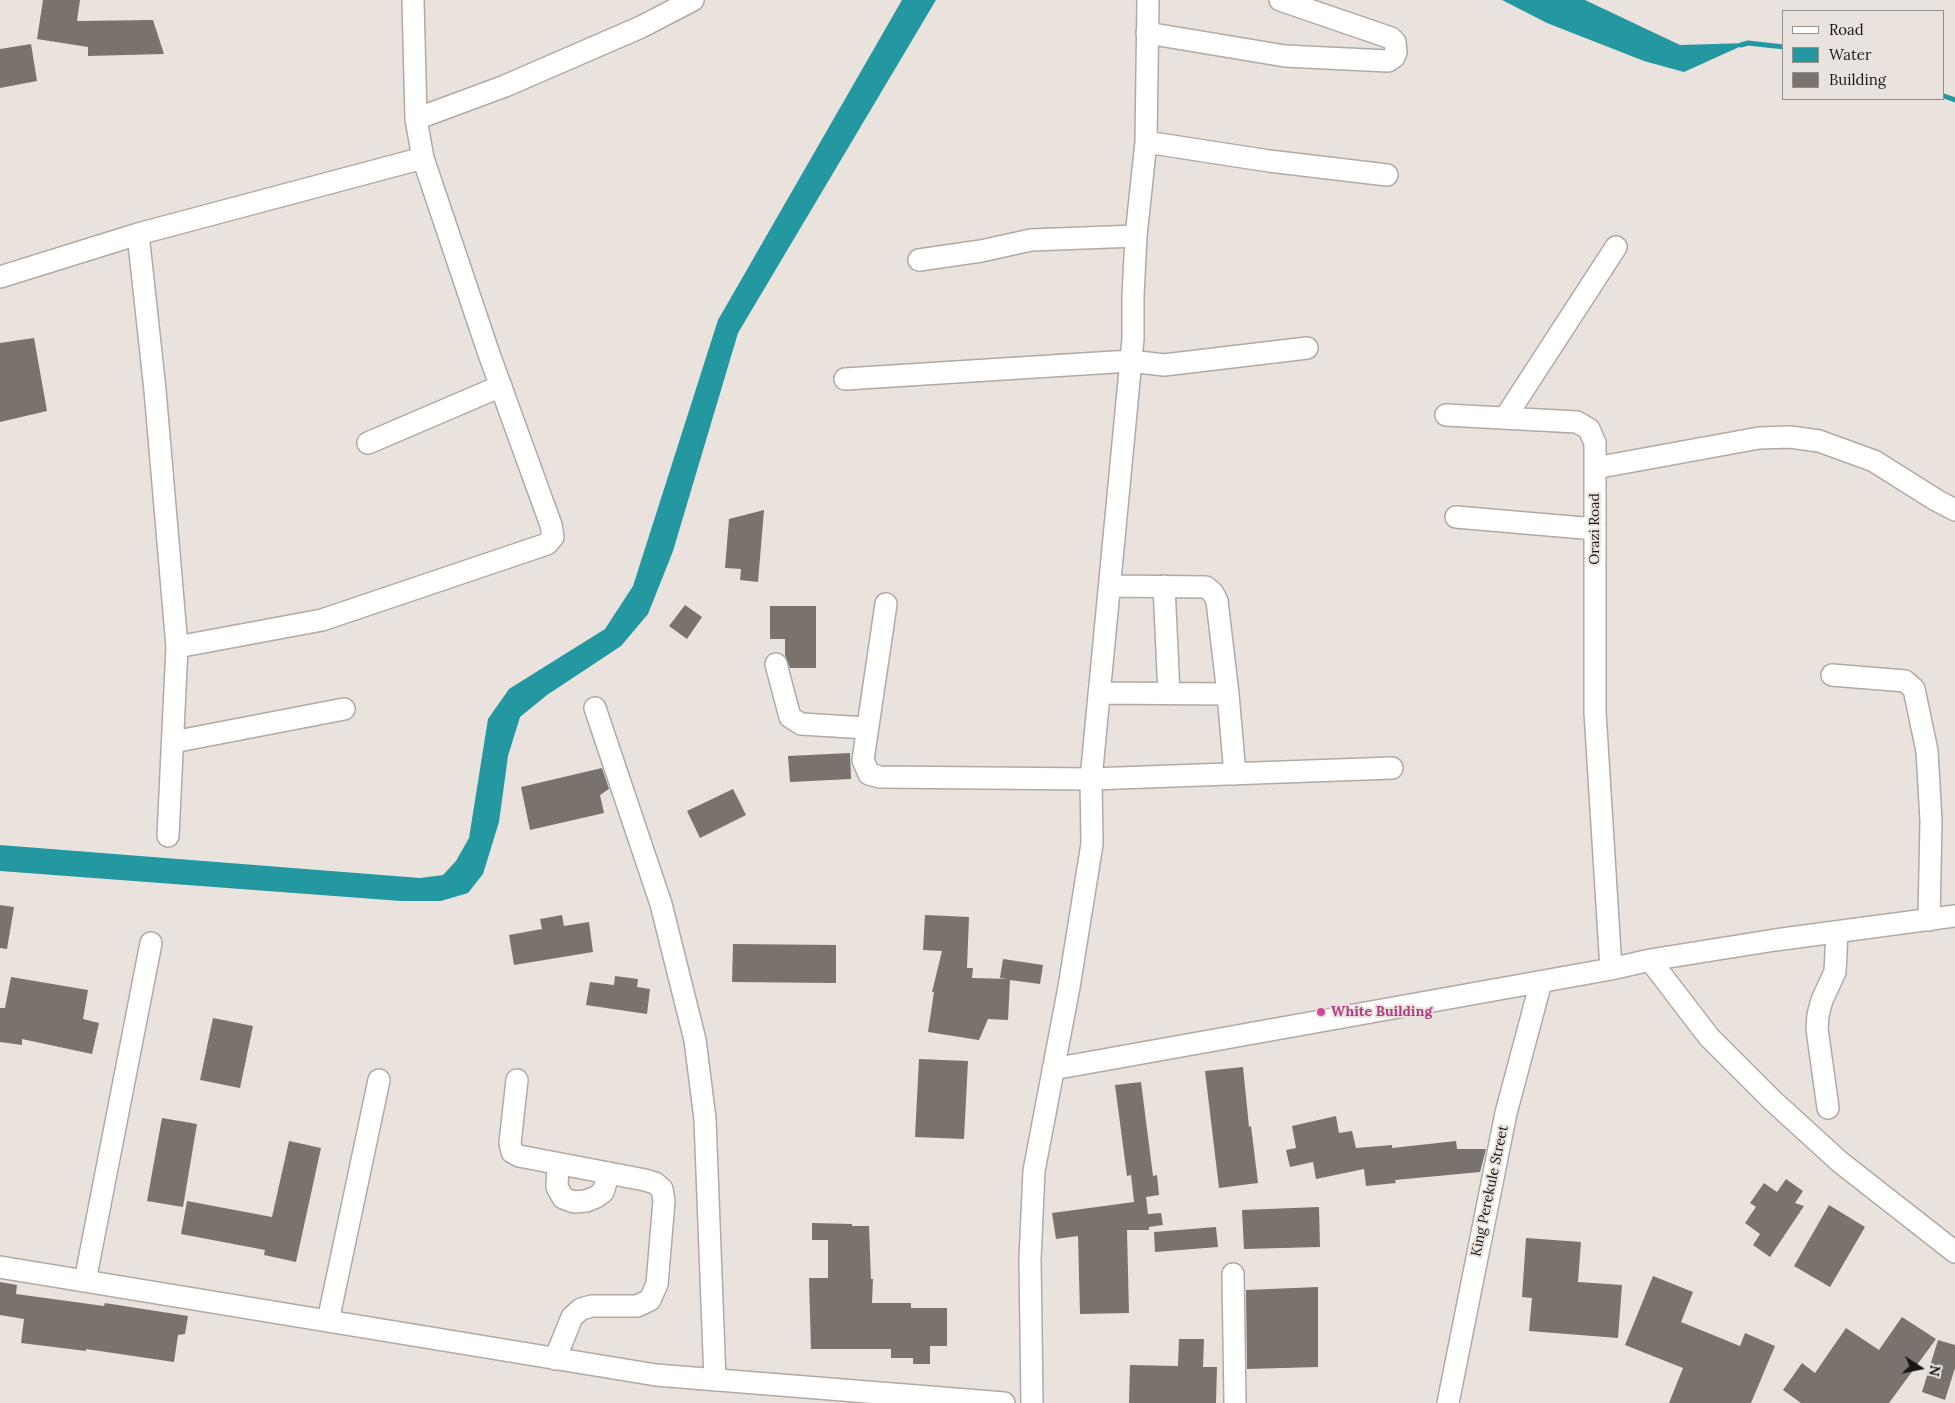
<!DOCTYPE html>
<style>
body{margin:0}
#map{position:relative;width:1955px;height:1403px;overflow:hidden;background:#eae2dd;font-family:Lora,serif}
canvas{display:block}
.legend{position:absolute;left:1782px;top:10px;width:162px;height:90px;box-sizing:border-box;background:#eae2dd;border:1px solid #96908d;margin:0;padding:6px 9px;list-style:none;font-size:15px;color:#191615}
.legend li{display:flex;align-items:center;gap:10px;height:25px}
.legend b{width:25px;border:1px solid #96908d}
.north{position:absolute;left:1895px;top:1343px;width:50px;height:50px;-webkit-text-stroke:4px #eae2dd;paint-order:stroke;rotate:101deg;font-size:14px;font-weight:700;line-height:20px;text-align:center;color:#191615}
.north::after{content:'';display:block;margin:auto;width:18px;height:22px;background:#191615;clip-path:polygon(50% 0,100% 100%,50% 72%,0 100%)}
</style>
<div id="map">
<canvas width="1955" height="1403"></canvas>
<ul class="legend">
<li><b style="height:6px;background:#fff"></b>Road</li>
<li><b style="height:14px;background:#2398a1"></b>Water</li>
<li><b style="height:14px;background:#79726d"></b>Building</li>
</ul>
<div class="north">N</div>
</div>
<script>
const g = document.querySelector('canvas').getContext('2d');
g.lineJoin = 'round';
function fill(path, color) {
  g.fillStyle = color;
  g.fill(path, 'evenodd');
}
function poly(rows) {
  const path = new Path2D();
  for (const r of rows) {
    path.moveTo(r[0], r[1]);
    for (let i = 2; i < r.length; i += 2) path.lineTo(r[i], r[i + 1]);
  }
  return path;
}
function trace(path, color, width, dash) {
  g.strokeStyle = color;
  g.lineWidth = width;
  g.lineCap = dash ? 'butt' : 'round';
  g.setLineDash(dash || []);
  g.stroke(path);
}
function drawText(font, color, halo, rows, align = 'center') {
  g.font = font + ' Lora,serif';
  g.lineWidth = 4;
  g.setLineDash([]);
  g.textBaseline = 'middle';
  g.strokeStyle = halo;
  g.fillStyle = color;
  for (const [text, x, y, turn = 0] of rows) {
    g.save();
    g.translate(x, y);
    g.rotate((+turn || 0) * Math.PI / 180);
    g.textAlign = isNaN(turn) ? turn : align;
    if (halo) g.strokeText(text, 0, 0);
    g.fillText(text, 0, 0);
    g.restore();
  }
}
fill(poly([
 [902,0,936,0,738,333,673,551,648,614,621,646,547,695,520,717,508,756,499,822,483,874,468,893,441,901,401,901,0,871,0,845,420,878,443,875,456,861,469,838,488,719,509,689,605,629,633,586,718,320],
 [1502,0,1585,0,1680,45,1748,43,1684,72,1644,61,1547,23]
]), '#2398a1');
trace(poly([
 [1741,45,1748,43,1784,47],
 [1944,96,1955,100]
]), '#2398a1', 5);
fill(poly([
 [43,0,80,0,77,21,153,20,164,54,88,56,88,47,37,39],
 [31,44,37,81,0,88,0,49],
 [34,338,47,411,0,422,0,343],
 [764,510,758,582,740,580,741,569,725,568,729,519],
 [685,605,702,617,687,639,669,626],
 [770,606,816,606,816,668,790,668,785,655,785,639,770,639],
 [850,753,851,779,790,782,788,756],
 [602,768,609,789,600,795,604,813,530,830,521,787],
 [733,789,746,815,700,838,687,811],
 [0,905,14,907,7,949,0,948],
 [562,915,564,926,589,922,593,952,514,965,509,935,542,929,540,919],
 [925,915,969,917,967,968,973,968,972,978,1008,979,1000,978,1003,959,1043,965,1040,984,1010,980,1008,1020,988,1019,979,1040,928,1032,934,992,932,992,942,951,923,950],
 [733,944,836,945,836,983,732,982],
 [615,976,638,979,637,987,650,989,647,1014,586,1005,590,982,614,985],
 [11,977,88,990,83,1019,99,1023,92,1054,22,1039,22,1045,0,1042,0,1008,5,1008],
 [213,1018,253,1026,240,1088,200,1080],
 [919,1059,968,1061,964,1139,915,1137],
 [1243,1067,1249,1127,1251,1126,1258,1183,1219,1188,1205,1071],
 [1141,1082,1153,1176,1157,1175,1159,1195,1146,1197,1148,1214,1161,1213,1163,1225,1149,1227,1149,1230,1127,1230,1129,1313,1080,1314,1078,1236,1056,1239,1052,1213,1134,1202,1131,1175,1127,1176,1115,1085],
 [1336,1116,1339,1133,1352,1131,1356,1148,1392,1145,1392,1148,1456,1141,1457,1149,1486,1149,1480,1172,1395,1180,1396,1183,1366,1186,1364,1169,1316,1179,1313,1162,1290,1167,1286,1150,1296,1148,1292,1126],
 [162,1118,197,1124,183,1207,147,1201],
 [289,1141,321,1148,296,1262,264,1255,265,1250,181,1234,187,1201,272,1217],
 [1786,1179,1803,1191,1795,1203,1804,1206,1770,1257,1753,1245,1760,1234,1745,1223,1756,1207,1750,1203,1764,1183,1777,1192],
 [1829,1205,1865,1227,1830,1287,1794,1266],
 [1319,1207,1320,1247,1244,1249,1242,1210],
 [812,1223,852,1224,852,1226,869,1226,871,1279,873,1279,872,1303,911,1303,911,1308,947,1308,947,1346,930,1346,930,1364,913,1364,913,1358,891,1358,891,1349,811,1349,809,1278,828,1278,828,1240,812,1240],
 [1216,1227,1218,1247,1155,1252,1154,1232],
 [1526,1238,1581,1242,1578,1282,1622,1285,1618,1338,1529,1331,1532,1298,1522,1297],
 [1653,1276,1693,1292,1681,1322,1740,1346,1745,1333,1775,1346,1751,1403,1669,1403,1683,1368,1625,1345],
 [0,1282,17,1285,16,1294,104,1306,105,1303,188,1316,185,1334,178,1335,174,1362,86,1349,86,1351,21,1343,24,1319,0,1315],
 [1318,1287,1318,1367,1247,1369,1246,1290],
 [1902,1317,1936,1339,1889,1403,1801,1403,1783,1390,1802,1363,1815,1373,1846,1328,1879,1350],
 [1179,1339,1204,1339,1203,1367,1217,1367,1216,1403,1129,1403,1130,1365,1178,1366],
 [1938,1340,1955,1345,1955,1368,1945,1400,1922,1392]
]), '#79726d');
const minor = poly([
 [1147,33,1285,56,1388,61,1394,57,1396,52,1395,42,1391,38,1280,0],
 [416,119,505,86,641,27,693,0],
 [1146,142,1269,161,1387,175],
 [138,234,155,390,177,647,168,836],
 [919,260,981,251,1031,240,1136,236],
 [0,277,138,234,423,158],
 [845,379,1130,361,1164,365,1307,348],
 [1446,415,1577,422,1589,429,1595,443,1595,468],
 [1505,418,1616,247],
 [368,443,501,386],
 [1456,517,1595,529],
 [1110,586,1206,587,1213,593,1217,601,1228,694,1235,774],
 [1164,586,1169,694],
 [886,604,863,760,869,774,880,777,1091,779,1392,768],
 [177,647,322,620,547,544,553,537,551,525,489,354,423,158,416,119,413,0],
 [776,664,790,717,801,724,867,728],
 [1832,675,1905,681,1914,689,1927,751,1931,821,1929,920],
 [1100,693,1228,694],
 [595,708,661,904,695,1040,705,1119,715,1380],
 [173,742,344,709],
 [1650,960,1709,1037,1772,1100,1840,1162,1955,1252],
 [1611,969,1595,712,1595,468,1759,438,1790,437,1819,441,1874,461,1936,500,1955,510],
 [1053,1069,1611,969,1650,960,1775,940,1955,916],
 [517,1080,510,1143,512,1152,519,1156,645,1180,655,1183,662,1189,664,1201,657,1284,650,1300,637,1306,592,1306,581,1309,572,1317,555,1359],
 [1828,1108,1817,1029,1818,1015,1822,1000,1835,972,1837,932],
 [558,1164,557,1187,563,1198,574,1202,586,1201,596,1197,603,1192,609,1173],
 [0,1267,656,1375,1004,1403],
 [1233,1274,1235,1403],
 [85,1281,151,943],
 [328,1321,379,1080],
 [1032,1403,1030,1259,1034,1171,1069,987,1092,844,1091,779,1133,339,1133,296,1136,236,1146,142,1148,0],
 [1448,1403,1506,1113,1541,982]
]);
trace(minor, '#b1a9a4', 24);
trace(minor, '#fff', 21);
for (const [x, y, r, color] of [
 [1321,1012,5,"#d1479c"]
]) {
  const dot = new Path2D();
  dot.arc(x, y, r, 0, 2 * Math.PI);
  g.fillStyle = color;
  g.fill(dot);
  trace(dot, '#eae2dd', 2);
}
drawText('14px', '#191615', '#eae2dd', [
 ["Orazi Road",1595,529,-90],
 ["King Perekule Street",1490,1191,-78]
]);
drawText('bold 14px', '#b23c85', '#eae2dd', [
 ["White Building",1331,1012]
], 'left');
</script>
